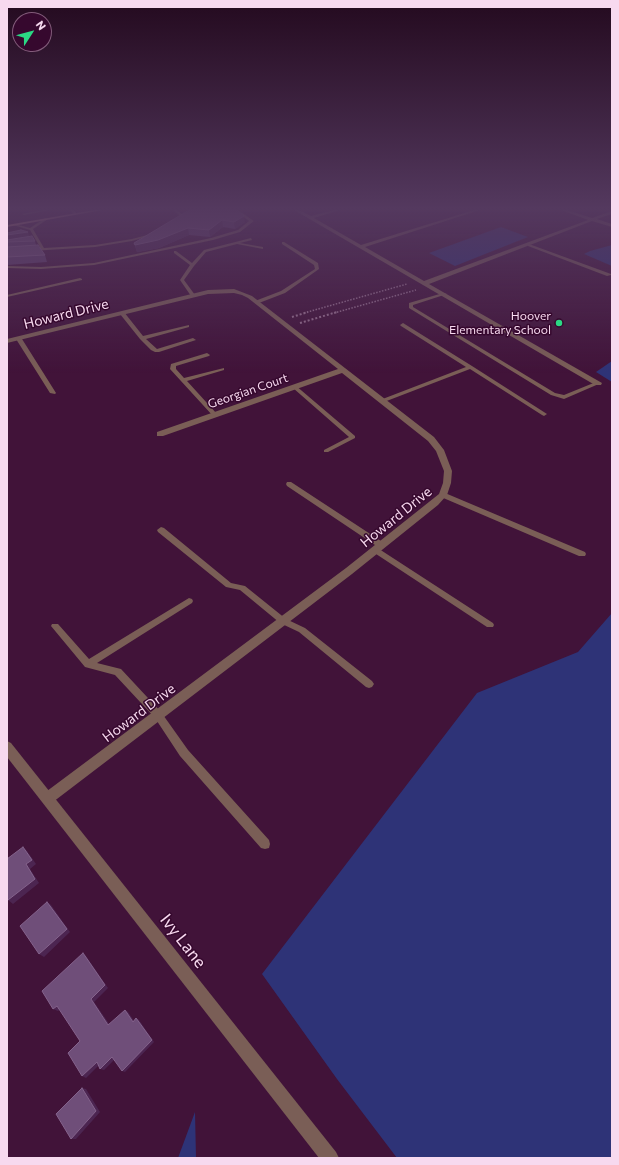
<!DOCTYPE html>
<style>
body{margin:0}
#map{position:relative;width:619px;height:1165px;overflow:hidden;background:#411339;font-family:Commissioner,sans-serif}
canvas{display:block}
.frame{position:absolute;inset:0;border:8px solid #f7d9ef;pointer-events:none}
.north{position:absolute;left:12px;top:12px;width:40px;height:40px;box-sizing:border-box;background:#36082e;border:1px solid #835c7b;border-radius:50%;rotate:54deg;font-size:11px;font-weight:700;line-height:16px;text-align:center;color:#f7d9ef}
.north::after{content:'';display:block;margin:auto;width:14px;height:18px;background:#2bd884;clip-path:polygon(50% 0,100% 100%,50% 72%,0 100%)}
</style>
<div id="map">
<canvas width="619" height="1165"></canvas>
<div class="frame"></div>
<div class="north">N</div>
</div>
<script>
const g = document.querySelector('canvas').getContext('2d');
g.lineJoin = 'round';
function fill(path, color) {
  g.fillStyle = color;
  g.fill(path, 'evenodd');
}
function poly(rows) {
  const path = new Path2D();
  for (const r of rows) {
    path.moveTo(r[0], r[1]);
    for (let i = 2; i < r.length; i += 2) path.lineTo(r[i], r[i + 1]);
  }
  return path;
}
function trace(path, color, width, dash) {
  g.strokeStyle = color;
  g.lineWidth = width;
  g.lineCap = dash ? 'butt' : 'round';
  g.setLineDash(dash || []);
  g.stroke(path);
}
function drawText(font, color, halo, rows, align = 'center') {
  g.font = font + ' Commissioner,sans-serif';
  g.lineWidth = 3;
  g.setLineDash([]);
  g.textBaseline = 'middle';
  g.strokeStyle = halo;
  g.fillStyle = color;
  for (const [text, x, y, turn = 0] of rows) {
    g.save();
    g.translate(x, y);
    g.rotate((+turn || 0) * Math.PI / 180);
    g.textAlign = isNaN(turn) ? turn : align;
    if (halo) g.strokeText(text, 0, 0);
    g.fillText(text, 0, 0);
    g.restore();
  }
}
fill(poly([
 [501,227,528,237,455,266,429,253],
 [612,245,612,266,584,254,590,251],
 [612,361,612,382,596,372],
 [612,613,612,1158,397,1158,337,1079,262,974,477,693,578,652],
 [195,1112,196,1158,178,1158]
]), '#2e3377');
trace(poly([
 [304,313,407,284],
 [334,313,416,290]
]), '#97718f', 1.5, [1.5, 1.5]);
trace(poly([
 [292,317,308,312],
 [300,323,337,312]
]), '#97718f', 2, [2, 2]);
fill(poly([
 [43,210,50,210,24,215,22,214,43,210],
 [70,210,74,210,77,214,74,215,70,210],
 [173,210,177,210,184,216,175,222,173,222,173,220,180,216,173,210],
 [234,210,238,210,254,221,240,232,213,240,94,265,41,269,7,268,7,266,41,267,94,263,211,238,238,230,249,221,234,210],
 [45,218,48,219,33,229,44,248,95,245,132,239,151,234,153,235,132,241,95,247,31,251,31,249,39,248,40,247,30,230,13,225,15,224,30,228,45,218],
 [251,238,252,240,240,243,263,247,263,249,237,244,206,252,194,266,184,280,195,295,191,296,180,280,190,265,174,253,174,251,176,251,192,263,204,250,251,238],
 [282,242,284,242,318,263,319,269,285,293,259,303,255,303,255,301,281,291,315,269,314,265,282,244,282,242],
 [529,244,611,274,611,275,607,276,528,246,528,244,529,244],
 [80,278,82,279,82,280,7,297,7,295,80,278],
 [443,293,447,294,413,305,413,307,555,393,564,395,596,382,601,383,564,399,551,395,409,308,409,303,443,293],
 [120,312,124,312,143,336,189,325,189,327,146,339,157,349,193,338,196,340,159,352,155,352,151,350,140,339,120,314,120,312],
 [403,323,472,366,547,414,544,416,542,415,470,369,384,402,380,402,380,400,466,367,401,326,400,325,403,323],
 [19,337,22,339,56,393,55,394,50,393,16,339,19,337],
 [207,353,210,355,209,356,176,366,176,369,184,378,224,368,224,370,187,381,217,414,218,415,215,417,213,416,170,369,171,364,207,353],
 [295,385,355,436,355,438,328,452,324,452,324,450,349,437,293,388,292,387,295,385],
 [287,482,291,482,384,543,385,545,384,547,378,547,287,486,286,484,287,482],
 [441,493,445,493,585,552,586,554,585,556,579,556,441,497,439,495,441,493],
 [161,527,164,528,231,583,245,586,286,619,305,628,372,681,374,684,372,687,369,688,366,687,299,632,280,623,240,590,226,587,158,532,157,530,161,527],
 [376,547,493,623,494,625,493,627,487,627,373,552,372,550,373,548,376,547],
 [189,598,192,599,193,601,192,603,97,663,121,669,161,712,188,750,269,840,270,844,269,848,265,849,261,848,180,756,155,718,115,675,85,667,51,626,52,624,58,624,89,659,189,598]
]), '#7a5e56');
fill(poly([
 [294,210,299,210,311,216,334,210,340,210,314,218,361,245,474,210,480,210,365,247,424,281,588,220,561,210,567,210,592,218,612,211,612,214,597,219,612,224,612,227,592,221,429,284,602,383,601,385,595,385,294,210],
 [234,289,252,296,434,437,444,450,452,471,451,483,447,495,438,505,352,574,53,802,48,804,43,802,41,798,43,794,346,568,439,494,443,483,444,471,436,451,428,441,342,373,163,436,157,436,157,432,338,369,248,298,242,295,234,293,208,294,7,343,7,339,208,290,234,289]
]), '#7a5e56');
fill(poly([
 [7,741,11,743,336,1152,339,1158,319,1158,7,757,7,741]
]), '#7a5e56');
fill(poly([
 [94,210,103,210,7,227,7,225,94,210]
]), '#cb9182');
fill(poly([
 [189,210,245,222,235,229,223,227,210,237,189,235,159,248,137,252,134,243],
 [7,233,30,236,35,241,36,245,45,255,47,262,7,265]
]), '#5e3d6b');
fill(poly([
 [244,216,245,222,235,229,234,222],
 [222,220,223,227,210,237,209,230],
 [188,228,189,235,159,248,137,252,135,245],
 [28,232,30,238,7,242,7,235],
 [23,847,27,851,36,864,30,869,39,883,13,904,8,900,26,864],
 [47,902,51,905,70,932,44,957,39,954],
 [83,953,86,956,108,988,94,1002,112,1028,108,1025,91,999],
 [57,1006,61,1008,58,1011,53,1009],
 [125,1010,128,1012,136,1024,133,1022],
 [136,1018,139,1020,154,1042,125,1072,122,1071],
 [112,1057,116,1058,104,1070,100,1069],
 [97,1062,100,1064,86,1078,82,1076],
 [82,1088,86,1089,100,1112,76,1139,71,1139]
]), '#4c2551');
const building = poly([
 [189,210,237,210,244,216,234,222,222,220,209,230,188,228,158,240,135,245,134,243,189,210],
 [21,230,28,232,7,235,7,233,21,230],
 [32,236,35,241,7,242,7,240,32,236],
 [38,245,45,255,7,257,7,247,38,245],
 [23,847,32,860,26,864,35,879,8,900,7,898,7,859,23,847],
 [47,902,67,929,39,954,20,926,47,902],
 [83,953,105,985,91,999,108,1025,125,1010,133,1022,136,1018,152,1040,122,1071,112,1057,100,1069,97,1062,82,1076,68,1053,80,1041,57,1006,53,1009,42,991,83,953],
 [82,1088,96,1111,71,1139,56,1114,82,1088]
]);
fill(building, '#6f4e79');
trace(building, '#84638c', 1);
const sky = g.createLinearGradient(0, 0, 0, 373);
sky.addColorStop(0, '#240a1f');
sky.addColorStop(0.56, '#54395f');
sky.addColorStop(1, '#54395f00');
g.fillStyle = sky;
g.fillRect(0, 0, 619, 373);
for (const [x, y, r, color] of [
 [559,323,4,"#2bd884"]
]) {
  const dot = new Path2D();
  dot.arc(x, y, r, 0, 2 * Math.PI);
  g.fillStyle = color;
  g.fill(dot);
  trace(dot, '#36082e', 1.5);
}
drawText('12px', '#f7d9ef', '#36082e', [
 ["Hoover",551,316],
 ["Elementary School",551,330]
], 'right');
drawText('12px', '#f7d9ef', '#36082e', [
 ["Georgian Court",248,391,-19]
]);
drawText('14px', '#f7d9ef', '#36082e', [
 ["Howard Drive",66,314,-14],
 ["Howard Drive",396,517,-39],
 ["Howard Drive",139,713,-37]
]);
drawText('17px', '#f7d9ef', '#36082e', [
 ["Ivy Lane",183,941,52]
]);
</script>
